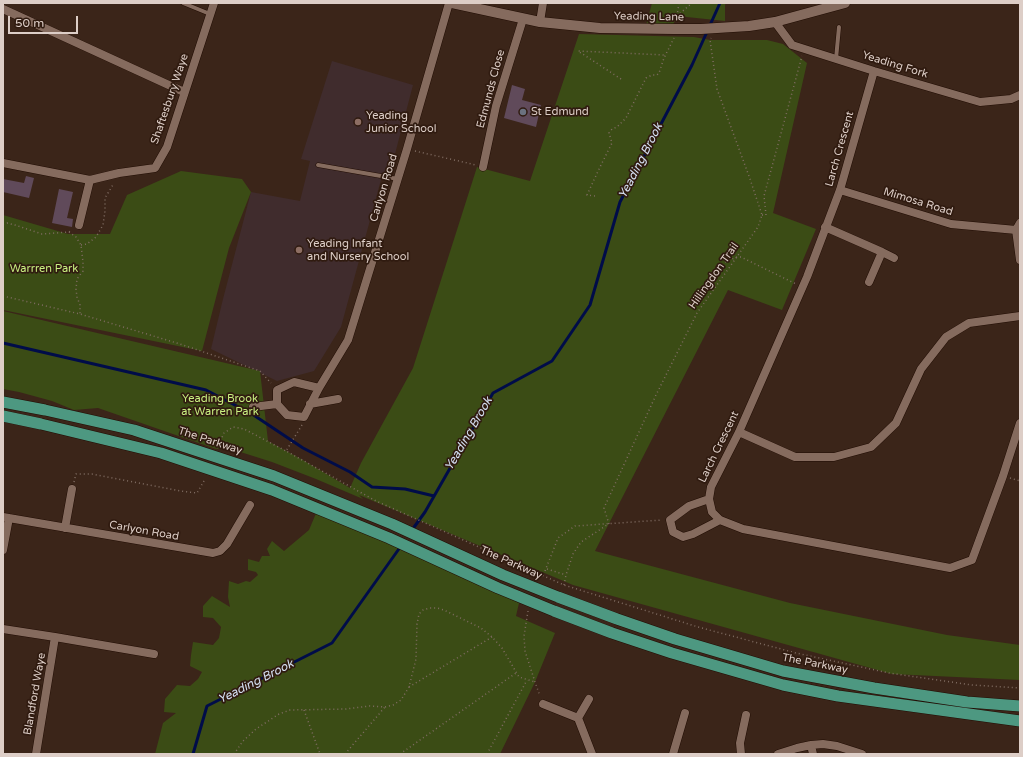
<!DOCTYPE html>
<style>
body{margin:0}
#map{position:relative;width:1023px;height:757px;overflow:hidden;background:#3b2519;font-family:"Varela Round",sans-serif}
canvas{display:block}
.frame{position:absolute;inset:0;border:4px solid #ddcec7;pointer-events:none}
.scale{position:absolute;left:8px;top:16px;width:70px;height:18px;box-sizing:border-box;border:2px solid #ddcec7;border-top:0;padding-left:5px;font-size:12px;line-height:14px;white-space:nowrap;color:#ddcec7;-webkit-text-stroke:3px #301b10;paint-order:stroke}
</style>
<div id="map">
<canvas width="1023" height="757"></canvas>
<div class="frame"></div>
<div class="scale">50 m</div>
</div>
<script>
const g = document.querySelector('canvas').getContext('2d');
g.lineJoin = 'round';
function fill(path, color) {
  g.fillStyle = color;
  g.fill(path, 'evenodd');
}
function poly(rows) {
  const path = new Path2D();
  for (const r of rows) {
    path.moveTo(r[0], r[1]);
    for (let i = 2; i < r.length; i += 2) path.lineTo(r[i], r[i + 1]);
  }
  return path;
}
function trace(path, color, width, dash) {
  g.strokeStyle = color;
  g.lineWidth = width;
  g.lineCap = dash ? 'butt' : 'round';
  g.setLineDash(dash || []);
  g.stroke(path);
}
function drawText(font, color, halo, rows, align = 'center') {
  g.font = font + ' "Varela Round",sans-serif';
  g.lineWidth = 3.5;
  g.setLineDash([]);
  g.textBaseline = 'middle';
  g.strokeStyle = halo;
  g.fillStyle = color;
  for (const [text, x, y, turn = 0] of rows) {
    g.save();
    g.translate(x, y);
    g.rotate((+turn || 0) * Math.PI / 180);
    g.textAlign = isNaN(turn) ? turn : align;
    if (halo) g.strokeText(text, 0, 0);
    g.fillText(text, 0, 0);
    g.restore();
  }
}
fill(poly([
 [332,61,413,85,389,177,382,176,341,327,314,371,277,381,211,349,223,299,251,192,300,201,310,161,301,159]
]), '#402c2d');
fill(poly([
 [652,3,726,3,725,5,725,21,677,16,672,27,645,29],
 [579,34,694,37,710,40,767,40,783,44,807,63,773,213,816,229,782,310,728,290,595,551,790,603,947,635,1020,645,1020,680,892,674,573,585,359,495,363,499,316,479,272,462,231,449,232,447,216,449,98,408,74,410,52,401,19,392,3,389,3,311,260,371,268,441,301,459,350,488,361,463,413,368,477,167,530,181],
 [181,171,242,179,251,192,229,248,202,351,3,310,3,215,68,234,110,234,127,195],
 [317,511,500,594,519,603,516,616,555,633,535,682,500,754,155,754,163,723,176,713,164,712,165,699,177,685,190,686,198,679,202,672,190,666,191,655,193,642,213,645,219,638,221,627,213,618,203,617,203,606,212,596,230,607,228,597,229,581,238,584,246,581,250,582,258,575,256,572,248,570,248,559,259,562,262,556,270,556,267,549,272,541,284,551,309,530]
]), '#3b4c15');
trace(poly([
 [3,343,206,390,252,414,303,448,350,472,372,487,405,489,434,496],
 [412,530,425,512,493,393,552,361,590,305,620,202,692,65,720,3],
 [193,754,207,706,332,643,401,546]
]), '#000c49', 3);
fill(poly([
 [512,85,525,89,522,100,541,105,536,127,504,118],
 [26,176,34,178,29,198,3,192,3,179,24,183],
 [59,189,73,192,67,218,73,219,72,227,52,223]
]), '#604a5a');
const service = poly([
 [183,3,210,14],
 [836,59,839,27],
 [318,165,398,179]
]);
const minor = poly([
 [3,9,184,92],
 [540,22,543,3],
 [775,22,792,45,874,71,980,102,1011,99,1020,95],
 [874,71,840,190,807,277,739,432,711,487,709,499,712,512,720,520,743,529,950,568,972,560,1003,476,1020,423],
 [3,163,90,180,119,173,155,168,167,147,214,3],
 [483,167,496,106,523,19],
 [840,190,951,224,1016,230],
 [1020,223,1016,230,1020,260],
 [79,225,90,180],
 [825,227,882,252,894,258],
 [869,282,882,252],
 [319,388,294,382,277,390,277,404,287,415,304,417,319,388,348,340,407,149,449,3],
 [310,404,338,399],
 [253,407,277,404],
 [739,432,795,457,834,457,871,447,896,423,921,369,946,337,969,323,1020,316],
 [709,499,689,506,670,520,673,532,683,537,693,534,720,520],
 [3,517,213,553,220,551,227,544,250,505],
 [65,528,72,489],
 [3,550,9,518],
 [3,629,55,637,36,754],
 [55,637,154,654],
 [589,699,578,718,592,754],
 [543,704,578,718],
 [811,745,813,754],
 [673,754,685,713],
 [741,754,740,743,746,715],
 [778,754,797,748,811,745,823,744,837,746,862,754]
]);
const tertiary = poly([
 [452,3,540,22,600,28,673,29,701,29,749,26,775,22,845,3]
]);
const trunk = poly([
 [3,402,45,410,134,430,274,476,392,524,503,575,558,597,617,619,675,639,783,671,874,688,967,702,1020,706],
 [3,416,41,424,161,453,272,490,389,538,498,588,554,611,612,633,672,653,783,685,838,696,1020,721]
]);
trace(service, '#210d04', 5);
trace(minor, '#210d04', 9);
trace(tertiary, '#210d04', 11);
trace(trunk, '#210d04', 12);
trace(poly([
 [677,16,679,3],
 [676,20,677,16,692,3],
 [621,79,578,51,665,55],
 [415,151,476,165],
 [595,196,587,195,600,167,612,143,609,133,612,129,617,127,626,118,646,78,652,75,657,75,659,73,664,58,674,38],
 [762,215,766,215,764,196,802,56],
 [3,224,7,223,15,225,42,234,69,232,72,230],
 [69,232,76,237,81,245,83,262,83,271,77,279,76,289,77,297,80,305,80,314],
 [81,245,87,244,96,237,103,225,105,211,105,198,114,183],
 [725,262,737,257,741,257,796,284],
 [3,296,80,314,180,344,260,371,271,383],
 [302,425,286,451,376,501,564,585,698,627,796,653,889,673,972,685,1020,688],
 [217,448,224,433,233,427,244,429,286,451],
 [1010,478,1020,481],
 [74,482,76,474,92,474,181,491,197,493,204,481],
 [609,524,604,508,656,395,697,313,758,227,762,215,750,179,717,89,710,40,711,38],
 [547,569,566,575],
 [545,571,558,538,575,526,662,520],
 [564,585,566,575,573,554,581,542,607,525],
 [528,611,524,636,525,651,535,682,540,696],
 [409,687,492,637],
 [304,710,320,754],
 [234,754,243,741,256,729,279,714,290,710,346,709,370,706,385,707,393,705,401,700,409,687,416,659,417,624,419,614,423,610,430,608,437,608,444,610,481,628,492,637,502,648,519,677,535,682],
 [345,754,385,707],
 [400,754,516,673],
 [487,754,527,680]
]), '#806d63', 1.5, [1, 3]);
trace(service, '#856b5e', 4);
trace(minor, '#856b5e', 8);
trace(tertiary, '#856b5e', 10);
trace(trunk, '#4d9881', 11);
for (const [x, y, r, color] of [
 [523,112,4,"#6b7280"],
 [358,122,4,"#8d6e63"],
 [299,250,4,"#8d6e63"]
]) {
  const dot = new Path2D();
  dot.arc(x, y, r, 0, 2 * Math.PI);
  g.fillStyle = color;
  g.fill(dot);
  trace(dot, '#301b10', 1.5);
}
drawText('11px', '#ddcec7', '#301b10', [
 ["Yeading Lane",649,17,1],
 ["Yeading Fork",895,65,17],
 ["Edmunds Close",491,89,-75],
 ["Shaftesbury Waye",170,99,-71],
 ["Larch Crescent",840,149,-74],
 ["Carlyon Road",384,188,-73],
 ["Mimosa Road",918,202,17],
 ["Hillingdon Trail",714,276,-55],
 ["The Parkway",210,441,18],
 ["Larch Crescent",719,447,-64],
 ["Carlyon Road",144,531,10],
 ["The Parkway",511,563,24],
 ["The Parkway",815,664,11],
 ["Blandford Waye",35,694,-80]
]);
drawText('11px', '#ddcec7', '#301b10', [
 ["St Edmund",531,112],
 ["Yeading",366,116],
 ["Junior School",366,129],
 ["Yeading Infant",307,244],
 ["and Nursery School",307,257]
], 'left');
drawText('11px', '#c9f081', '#301b10', [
 ["Warrren Park",44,269],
 ["Yeading Brook",220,399],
 ["at Warren Park",220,412]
]);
drawText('italic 12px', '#d6e1f4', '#301b10', [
 ["Yeading Brook",641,161,-63],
 ["Yeading Brook",469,434,-60],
 ["Yeading Brook",256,682,-27]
]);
</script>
